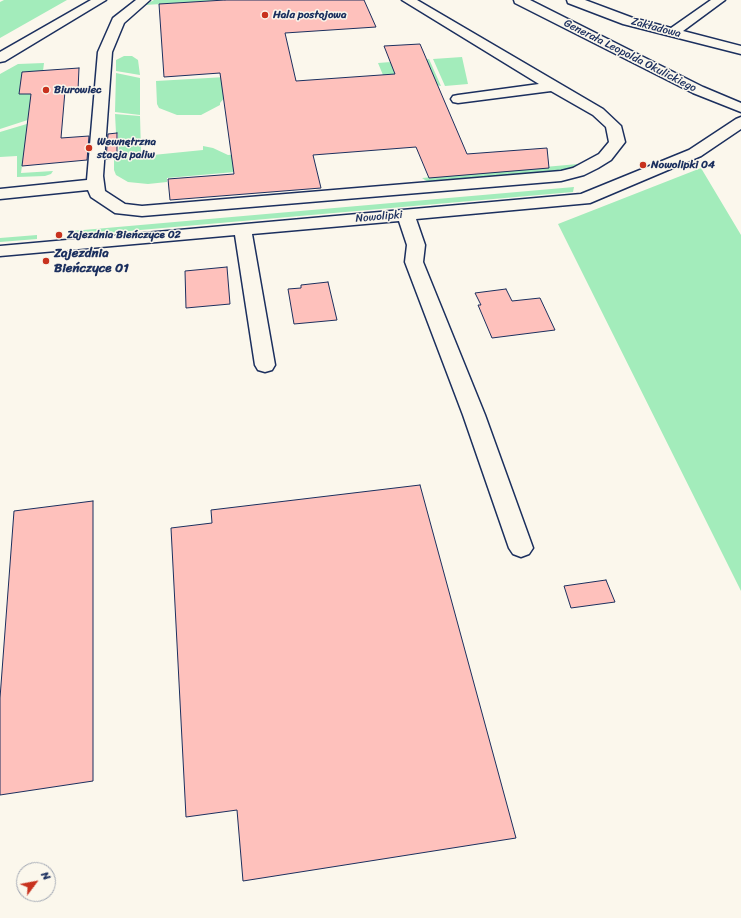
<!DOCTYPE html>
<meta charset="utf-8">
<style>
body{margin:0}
#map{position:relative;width:741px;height:918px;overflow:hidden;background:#fbf7ec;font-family:Sriracha,sans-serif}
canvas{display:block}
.north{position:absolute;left:16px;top:862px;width:40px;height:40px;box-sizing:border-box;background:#fbf7ec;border:1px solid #a1a7b3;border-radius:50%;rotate:58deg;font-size:11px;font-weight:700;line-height:16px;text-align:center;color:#1b2f5e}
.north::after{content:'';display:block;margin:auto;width:14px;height:18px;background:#c8321e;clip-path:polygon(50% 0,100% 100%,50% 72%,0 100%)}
</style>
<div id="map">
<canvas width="741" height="918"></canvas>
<div class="north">N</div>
</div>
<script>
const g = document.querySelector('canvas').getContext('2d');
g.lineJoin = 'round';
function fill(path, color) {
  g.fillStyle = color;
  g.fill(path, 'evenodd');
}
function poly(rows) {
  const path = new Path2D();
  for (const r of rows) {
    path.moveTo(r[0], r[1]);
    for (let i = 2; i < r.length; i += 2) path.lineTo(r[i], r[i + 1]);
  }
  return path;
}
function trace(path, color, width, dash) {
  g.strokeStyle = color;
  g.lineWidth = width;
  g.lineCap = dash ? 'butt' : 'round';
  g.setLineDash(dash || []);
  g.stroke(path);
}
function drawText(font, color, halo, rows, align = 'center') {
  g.font = font + ' Sriracha,sans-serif';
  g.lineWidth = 3;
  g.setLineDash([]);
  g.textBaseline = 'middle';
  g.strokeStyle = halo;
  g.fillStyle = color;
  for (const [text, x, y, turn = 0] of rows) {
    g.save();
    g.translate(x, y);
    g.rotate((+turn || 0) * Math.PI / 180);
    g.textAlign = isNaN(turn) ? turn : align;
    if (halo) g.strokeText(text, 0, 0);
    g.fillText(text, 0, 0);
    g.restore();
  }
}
fill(poly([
 [4,0,67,0,0,38,0,2],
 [154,0,225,0,145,5],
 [124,56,132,56,138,60,140,75,116,71,116,60],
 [462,57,468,84,445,86,433,59],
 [429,59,441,86,383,75,378,63],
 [44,63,43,71,22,72,19,94,31,94,40,116,0,129,0,74,18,64],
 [116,73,140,78,140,115,115,112],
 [243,76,220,103,220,105,201,115,177,115,159,108,157,104,156,81],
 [115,114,140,116,141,152,143,156,203,150,203,146,213,148,228,155,253,153,257,170,167,178,167,182,148,184,128,182,116,175,114,170,114,158,118,158,119,144,130,142,130,140,118,143,118,133,116,133],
 [40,120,25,145,21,173,53,171,51,174,45,176,17,177,17,156,0,157,0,132],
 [578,164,570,170,428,182,422,178],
 [701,168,741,235,741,591,558,224],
 [574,187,573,192,72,236,72,231],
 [37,235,37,239,0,242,0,238]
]), '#a3ecbb');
const building = poly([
 [225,0,364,0,376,27,285,33,296,81,395,74,384,46,420,44,467,154,547,148,549,168,429,178,416,147,313,155,321,188,170,200,168,179,234,174,220,73,164,77,159,4,225,0],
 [79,68,78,90,65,91,61,138,89,136,87,160,22,166,31,94,19,94,22,72,79,68],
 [117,133,117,158,106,159,108,134,117,133],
 [227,267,230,304,186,308,185,271,227,267],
 [328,282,337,320,294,324,288,289,301,288,301,285,328,282],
 [506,289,512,301,540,298,555,330,492,338,478,305,481,305,475,293,506,289],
 [420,485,516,838,243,881,237,810,186,817,171,528,212,523,211,510,420,485],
 [93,501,93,781,0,795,0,698,14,511,93,501],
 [606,580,615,602,571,608,564,586,606,580]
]);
fill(building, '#fec1bc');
trace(building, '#1b2f5e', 1);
const minor = poly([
 [91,0,106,0,5,61,0,62,0,52,91,0],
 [136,0,150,0,124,23,112,52,103,176,105,191,125,204,142,206,561,171,573,168,599,154,609,142,606,127,593,115,551,91,458,103,453,102,451,99,453,96,458,95,539,84,402,0,417,0,603,109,621,126,625,142,611,160,598,168,584,175,561,181,142,216,115,213,91,197,88,190,0,199,0,189,87,180,98,52,113,18,136,0],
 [567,0,585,0,633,18,671,28,711,0,725,0,683,31,741,46,741,54,623,24,568,3,567,0],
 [741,117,741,129,701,156,590,203,416,219,425,245,423,262,485,415,533,548,529,554,521,557,513,554,509,548,463,415,405,262,407,245,399,221,252,234,275,365,272,370,265,372,258,370,255,365,235,235,0,256,0,246,581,194,689,150,736,119,741,117]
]);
const major = poly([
 [514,0,530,0,703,87,741,103,741,112,693,93,515,3,514,0]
]);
trace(minor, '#1b2f5e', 3);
trace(major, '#1b2f5e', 3);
fill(minor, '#fbf7ec');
fill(major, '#fbf7ec');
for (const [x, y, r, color] of [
 [265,15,4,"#c8321e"],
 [46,90,4,"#c8321e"],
 [89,148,4,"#c8321e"],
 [643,165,4,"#c8321e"],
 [59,235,4,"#c8321e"],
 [46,261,4,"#c8321e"]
]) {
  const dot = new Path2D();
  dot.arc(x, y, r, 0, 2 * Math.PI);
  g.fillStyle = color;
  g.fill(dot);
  trace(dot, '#fbf7ec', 1.5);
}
drawText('bold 11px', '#1b2f5e', '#fbf7ec', [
 ["Hala postojowa",273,15],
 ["Biurowiec",54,90],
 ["Wewnętrzna",97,142],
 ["stacja paliw",97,155],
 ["Nowolipki 04",651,165],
 ["Zajezdnia Bieńczyce 02",67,235]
], 'left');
drawText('11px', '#1b2f5e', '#fbf7ec', [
 ["Zakładowa",656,28,15],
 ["Generała Leopolda Okulickiego",630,56,27],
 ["Nowolipki",379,217,-5]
]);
drawText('bold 13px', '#1b2f5e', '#fbf7ec', [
 ["Zajezdnia",54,254],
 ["Bieńczyce 01",54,269]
], 'left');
</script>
